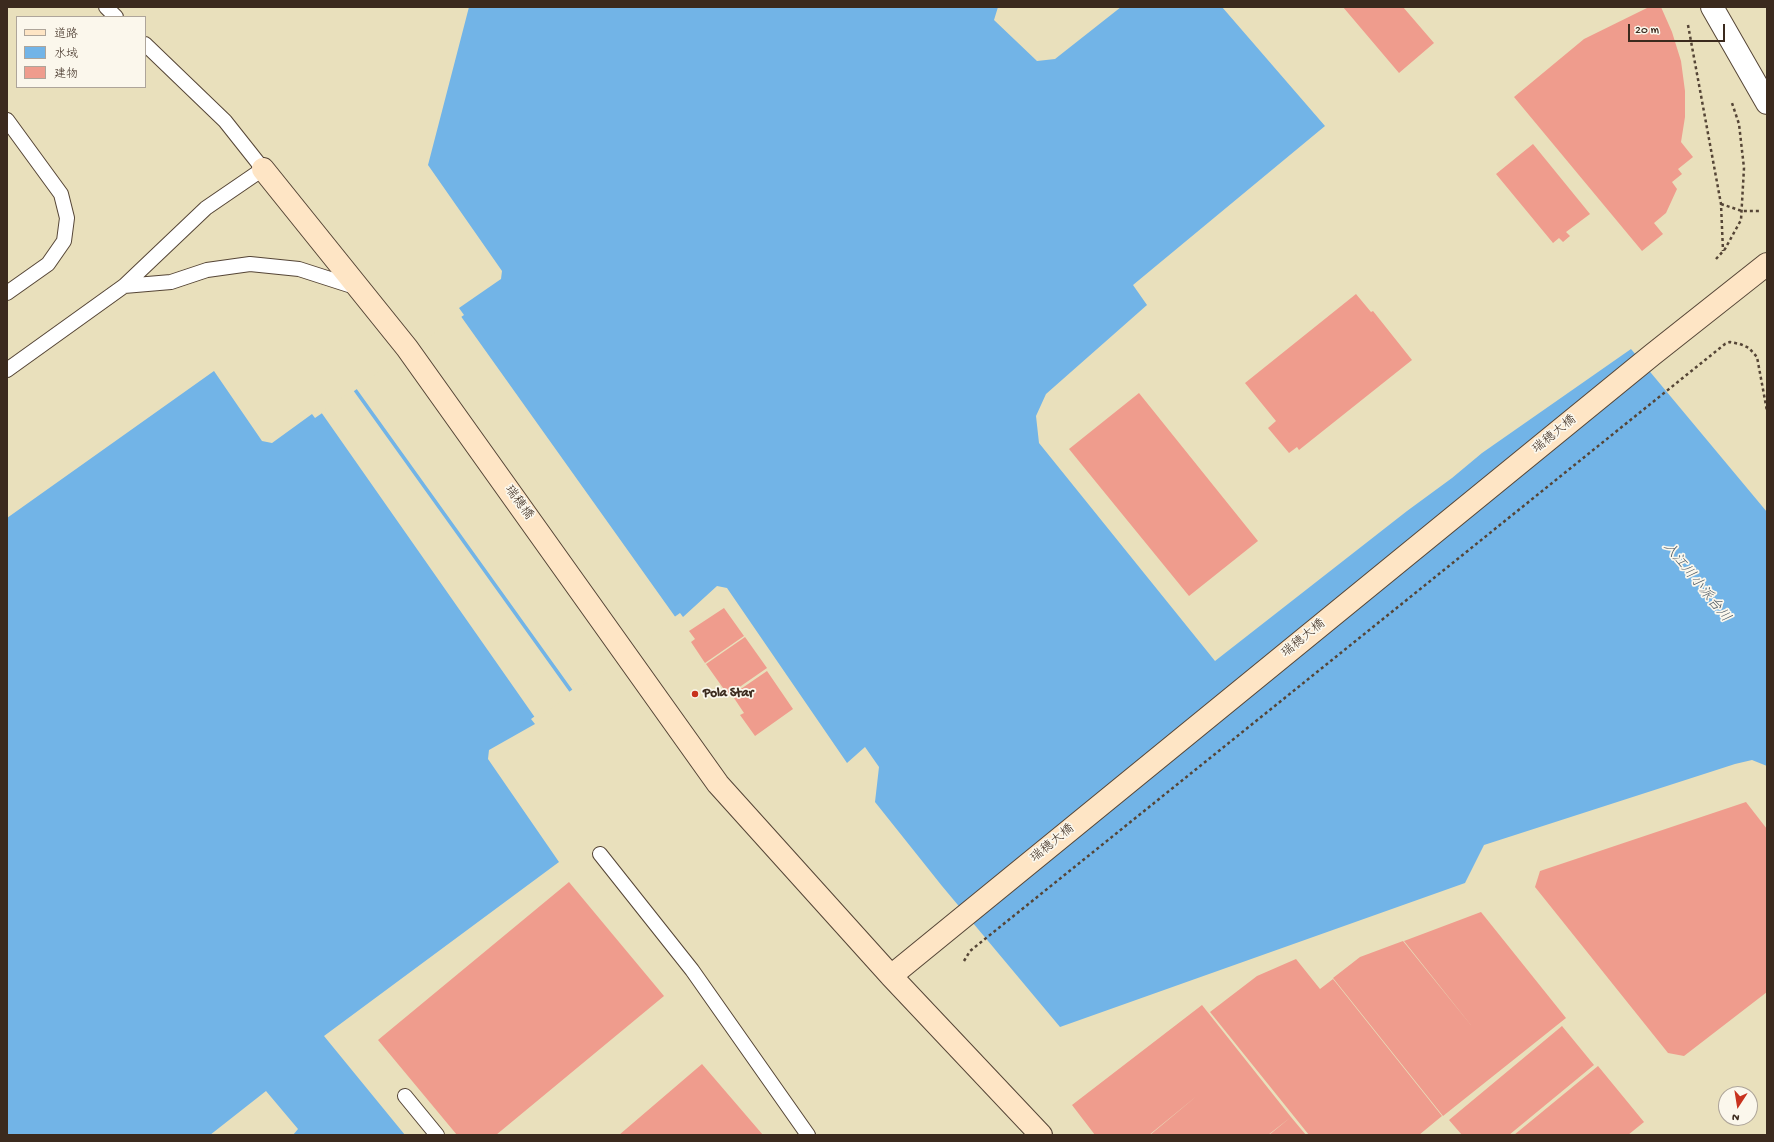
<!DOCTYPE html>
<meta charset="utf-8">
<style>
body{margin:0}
#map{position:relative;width:1774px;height:1142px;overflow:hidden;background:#e9e0bc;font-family:"Gochi Hand","Klee One",sans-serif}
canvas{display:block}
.frame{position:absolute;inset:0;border:8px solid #3b2a1e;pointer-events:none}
.legend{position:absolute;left:16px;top:16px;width:130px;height:72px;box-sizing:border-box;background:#fbf7ec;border:1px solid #aea59a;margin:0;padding:5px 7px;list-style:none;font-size:12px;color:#3b2a1e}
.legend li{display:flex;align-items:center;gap:8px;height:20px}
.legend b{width:20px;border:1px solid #aea59a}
.north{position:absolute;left:1718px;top:1086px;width:40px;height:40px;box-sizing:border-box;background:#fbf7ec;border:1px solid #aea59a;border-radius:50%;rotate:192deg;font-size:11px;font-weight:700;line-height:16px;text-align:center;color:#3b2a1e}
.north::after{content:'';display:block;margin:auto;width:14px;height:18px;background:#c8321e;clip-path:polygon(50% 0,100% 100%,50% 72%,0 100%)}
.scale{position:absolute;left:1628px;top:24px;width:97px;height:18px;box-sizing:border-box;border:2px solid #3b2a1e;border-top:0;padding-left:5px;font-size:12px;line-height:14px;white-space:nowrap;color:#3b2a1e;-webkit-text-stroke:3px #fbf7ec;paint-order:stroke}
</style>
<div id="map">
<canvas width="1774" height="1142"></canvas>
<div class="frame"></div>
<ul class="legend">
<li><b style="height:5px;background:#fee5c5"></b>道路</li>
<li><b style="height:11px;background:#72b4e7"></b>水域</li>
<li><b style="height:11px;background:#ef9c8d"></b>建物</li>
</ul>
<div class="north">N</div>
<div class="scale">20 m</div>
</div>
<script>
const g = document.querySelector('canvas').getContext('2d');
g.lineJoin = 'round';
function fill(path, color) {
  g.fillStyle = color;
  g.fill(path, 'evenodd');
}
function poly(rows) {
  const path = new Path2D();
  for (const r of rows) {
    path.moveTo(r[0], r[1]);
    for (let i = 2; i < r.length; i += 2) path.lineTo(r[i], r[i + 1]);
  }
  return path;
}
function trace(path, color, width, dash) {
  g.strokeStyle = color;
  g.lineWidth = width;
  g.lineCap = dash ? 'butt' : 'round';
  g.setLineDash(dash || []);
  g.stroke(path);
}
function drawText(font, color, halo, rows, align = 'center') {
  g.font = font + ' "Gochi Hand","Klee One",sans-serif';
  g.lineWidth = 3.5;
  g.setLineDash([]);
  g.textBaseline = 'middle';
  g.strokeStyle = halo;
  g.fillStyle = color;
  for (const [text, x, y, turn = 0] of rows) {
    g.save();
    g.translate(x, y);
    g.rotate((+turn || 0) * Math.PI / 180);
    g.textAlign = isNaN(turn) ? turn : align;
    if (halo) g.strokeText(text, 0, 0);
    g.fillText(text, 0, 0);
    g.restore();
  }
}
fill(poly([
 [469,7,998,7,994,20,1037,61,1055,59,1121,7,1222,7,1325,126,1133,285,1147,305,1046,394,1036,416,1039,443,1215,661,1407,511,1452,478,1482,453,1631,349,1767,512,1767,766,1752,760,1735,764,1484,845,1465,883,1060,1027,942,886,875,802,879,767,865,747,847,763,727,588,717,586,683,617,680,613,531,719,535,724,489,750,488,759,559,862,324,1036,405,1135,293,1135,298,1129,266,1091,210,1135,7,1135,7,518,214,371,262,441,272,443,312,414,315,418,464,315,459,308,501,279,502,271,428,165]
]), '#72b4e7');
fill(poly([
 [460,315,676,618,574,692,356,388],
 [353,390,571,694,536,719,321,412]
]), '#e9e0bc');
fill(poly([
 [1343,7,1403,7,1434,43,1399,73],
 [1649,7,1661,7,1672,32,1681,61,1685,91,1685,117,1681,142,1693,157,1678,169,1682,174,1672,182,1677,189,1666,213,1654,223,1663,234,1642,251,1514,97,1584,39],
 [1533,144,1590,214,1566,232,1570,236,1563,242,1559,238,1553,243,1496,174],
 [1356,294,1371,312,1373,311,1412,360,1299,450,1297,447,1289,453,1268,428,1276,421,1245,383],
 [1139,393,1258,541,1189,596,1069,449],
 [724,608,744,636,705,663,691,642,695,639,689,631],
 [745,637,767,668,728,695,706,664],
 [767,671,793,709,755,736,740,715,744,713,732,695],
 [1746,802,1767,829,1767,992,1684,1056,1668,1053,1535,887,1540,871],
 [569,882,664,996,496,1135,457,1135,378,1040],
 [1481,912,1566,1018,1443,1116,1333,978,1360,957,1403,941,1474,1029,1404,941],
 [1296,959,1320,989,1333,979,1442,1116,1419,1135,1309,1135,1210,1012,1257,976],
 [1202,1005,1291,1117,1268,1135,1150,1135,1198,1095,1149,1135,1095,1135,1072,1105],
 [1562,1026,1594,1065,1509,1135,1462,1135,1449,1120],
 [702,1064,763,1135,619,1135],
 [1598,1066,1644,1122,1628,1135,1514,1135],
 [1291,1117,1306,1135,1269,1135]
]), '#ef9c8d');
const lane = poly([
 [106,7,116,17],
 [7,120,61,194,67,218,64,241,48,264,7,293],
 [124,286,171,282,207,270,250,264,299,269,358,288],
 [7,370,124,286,206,208,263,169,225,121,145,44],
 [600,854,692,970,808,1135],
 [405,1096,437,1135]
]);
const street = poly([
 [1712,7,1767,103]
]);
const secondary = poly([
 [263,169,407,348,718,784,891,976,1041,1135],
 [891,976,1652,355,1767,264]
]);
trace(lane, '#554536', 16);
trace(street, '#554536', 24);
trace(secondary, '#554536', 24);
trace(poly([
 [1688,25,1721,204,1723,251],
 [1721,204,1742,211,1761,211],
 [1716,259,1725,249,1741,220,1744,168,1739,124,1732,103],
 [964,961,970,951,1725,344,1730,342,1740,344,1749,348,1757,357,1767,411]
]), '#554536', 2.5, [3, 3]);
trace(lane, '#fff', 14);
trace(street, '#fff', 22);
trace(secondary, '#fee5c5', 22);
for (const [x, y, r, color] of [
 [695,694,4,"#c8321e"]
]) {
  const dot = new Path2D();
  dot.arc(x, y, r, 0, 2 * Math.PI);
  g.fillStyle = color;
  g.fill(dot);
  trace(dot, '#fbf7ec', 1.5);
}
drawText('13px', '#3b2a1e', '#fbf7ec', [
 ["瑞穂大橋",1555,435,-39],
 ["瑞穂橋",518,503,54],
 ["瑞穂大橋",1304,639,-39],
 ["瑞穂大橋",1053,844,-39]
]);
drawText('bold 13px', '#3b2a1e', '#fbf7ec', [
 ["Pola Star",703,694]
], 'left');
drawText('italic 14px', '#4e5a64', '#fbf7ec', [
 ["入江川小派台川",1696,583,51]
]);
</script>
